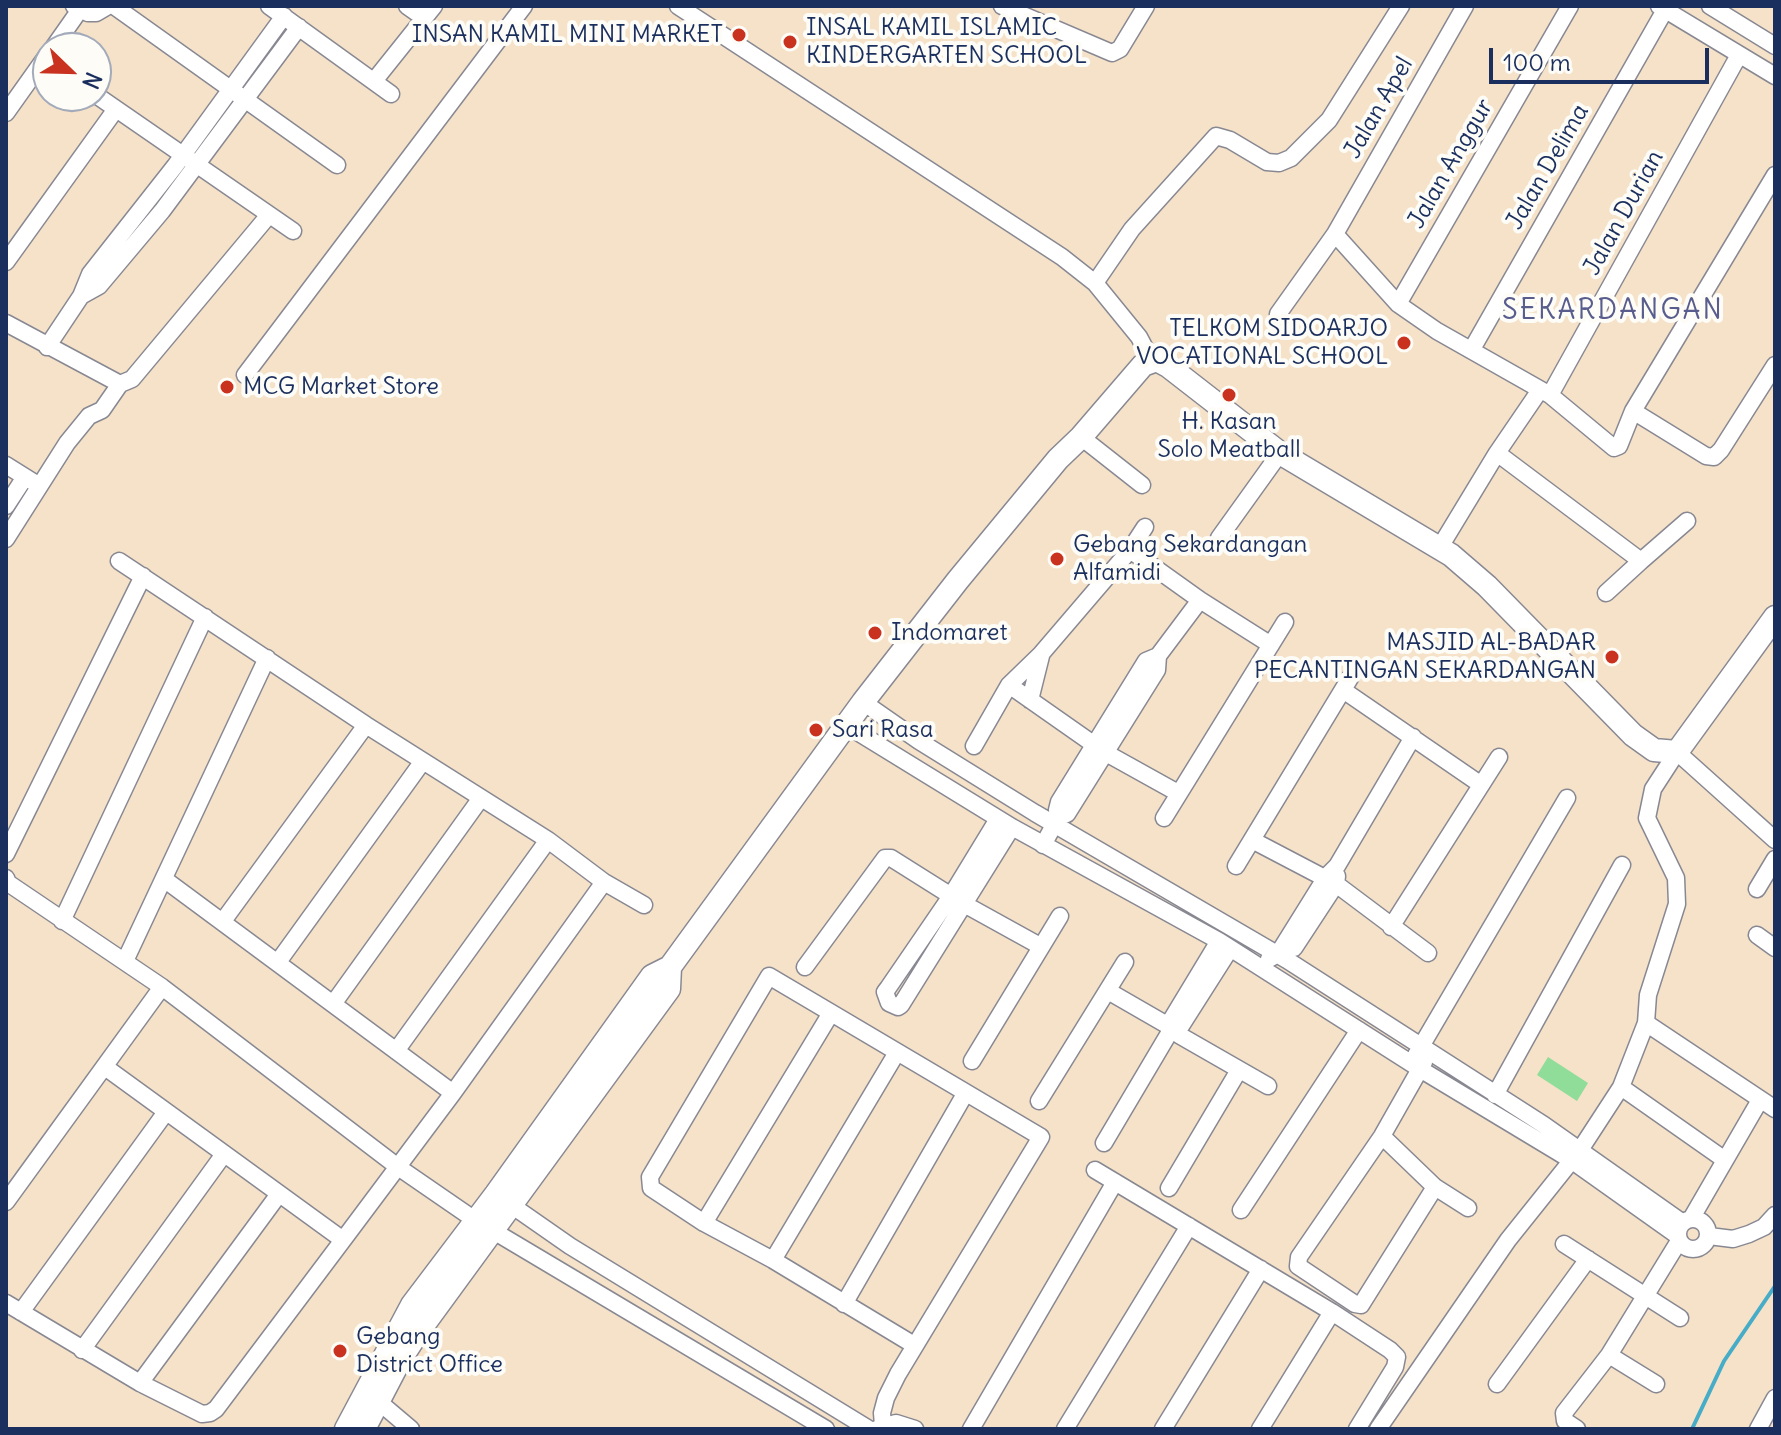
<!DOCTYPE html>
<style>
body{margin:0}
#map{position:relative;width:1781px;height:1435px;overflow:hidden;background:#f5e2c8;font-family:Delius,sans-serif}
canvas{display:block}
.frame{position:absolute;inset:0;border:8px solid #1b2f5e;pointer-events:none}
.north{position:absolute;left:32px;top:32px;width:80px;height:80px;box-sizing:border-box;background:#fdfcf7;border:2px solid #a3aaba;border-radius:50%;rotate:113deg;font-size:22px;font-weight:700;line-height:32px;text-align:center;color:#1b2f5e}
.north::after{content:'';display:block;margin:auto;width:28px;height:36px;background:#c8321e;clip-path:polygon(50% 0,100% 100%,50% 72%,0 100%)}
.scale{position:absolute;left:1489px;top:48px;width:220px;height:36px;box-sizing:border-box;border:4px solid #1b2f5e;border-top:0;padding-left:10px;font-size:24px;line-height:28px;white-space:nowrap;color:#1b2f5e;-webkit-text-stroke:6px #fdfcf7;paint-order:stroke}
</style>
<div id="map">
<canvas width="1781" height="1435"></canvas>
<div class="frame"></div>
<div class="north">N</div>
<div class="scale">100 m</div>
</div>
<script>
const g = document.querySelector('canvas').getContext('2d');
g.lineJoin = 'round';
function fill(path, color) {
  g.fillStyle = color;
  g.fill(path, 'evenodd');
}
function poly(rows) {
  const path = new Path2D();
  for (const r of rows) {
    if (r.length === 3) {
      path.moveTo(r[0] + r[2], r[1]);
      path.arc(r[0], r[1], r[2], 0, 2 * Math.PI);
      continue;
    }
    path.moveTo(r[0], r[1]);
    for (let i = 2; i < r.length; i += 2) path.lineTo(r[i], r[i + 1]);
  }
  return path;
}
function trace(path, color, width, dash) {
  g.strokeStyle = color;
  g.lineWidth = width;
  g.lineCap = dash ? 'butt' : 'round';
  g.setLineDash(dash || []);
  g.stroke(path);
}
function drawText(font, color, halo, rows, align = 'center') {
  g.font = font + ' Delius,sans-serif';
  g.lineWidth = 8;
  g.setLineDash([]);
  g.textBaseline = 'middle';
  g.strokeStyle = halo;
  g.fillStyle = color;
  for (const [text, x, y, turn = 0] of rows) {
    g.save();
    g.translate(x, y);
    g.rotate((+turn || 0) * Math.PI / 180);
    g.textAlign = isNaN(turn) ? turn : align;
    if (halo) g.strokeText(text, 0, 0);
    g.fillText(text, 0, 0);
    g.restore();
  }
}
fill(poly([
 [1548,1057,1588,1083,1577,1101,1537,1075]
]), '#90dc99');
trace(poly([
 [1692,1429,1724,1361,1775,1286]
]), '#47acc7', 4);
const street = poly([
 [74,6,88,13,96,13,108,6],
 [114,6,337,165],
 [269,6,391,94],
 [407,6,424,18],
 [678,6,1062,257,1095,283,1139,337,1148,354,1143,365],
 [1002,6,1112,53,1120,49,1146,6],
 [1659,6,1775,76],
 [1710,6,1775,46],
 [53,48,79,11],
 [374,81,434,6],
 [96,95,293,231],
 [6,113,48,54],
 [1335,234,1398,304,1437,331,1550,395,1614,448,1619,446,1633,411,1775,175],
 [6,262,116,109],
 [1095,283,1132,229,1216,136,1230,140,1267,162,1279,163,1291,158,1329,120,1401,6],
 [81,296,99,286,162,211,299,27],
 [1398,304,1570,6],
 [1278,314,1335,234,1465,6],
 [6,323,120,384,132,379,269,215],
 [47,347,81,296,90,274,175,166,284,16],
 [1472,349,1665,10],
 [245,375,524,6],
 [1550,395,1739,55],
 [1633,411,1706,456,1714,457,1721,450,1775,365],
 [1081,437,1142,485],
 [1497,453,1641,561,1606,593],
 [6,465,38,485],
 [6,506,25,477],
 [1219,538,1280,453],
 [6,539,67,443,89,416,102,410,120,384],
 [1440,547,1497,453,1540,390],
 [1130,550,1200,600,1271,645],
 [119,561,366,725,548,840,604,882,644,905],
 [1641,561,1687,521],
 [1009,685,1106,753,1178,793],
 [1343,690,1480,784],
 [1030,700,1041,656],
 [863,702,919,741,1035,813,1287,960,1544,1125,1683,1223],
 [846,725,1012,827,1219,941,1420,1069,1571,1160,1678,1236],
 [974,746,1009,685,1041,654,1130,550,1145,527],
 [1059,816,1067,814,1157,670,1158,656],
 [1164,818,1285,622],
 [998,819,951,896,888,988,885,992,889,1003,898,1007,901,1005,1012,827],
 [1252,840,1336,884,1428,953],
 [1043,845,1059,816,1057,810,1059,802,1146,661,1158,656,1200,600],
 [6,854,143,576],
 [1236,866,1356,668],
 [6,878,8,883,162,987,398,1167,475,1220,826,1429],
 [164,879,453,1093],
 [1757,889,1775,859],
 [62,921,205,617],
 [223,921,366,725],
 [1391,927,1499,757],
 [1757,935,1775,948],
 [1294,948,1336,884,1337,876],
 [1269,959,1278,954,1326,877,1337,866,1413,737],
 [125,961,267,658],
 [278,962,423,761],
 [805,967,885,858,891,858,964,904,1040,946],
 [1108,991,1167,1025],
 [333,1004,481,798],
 [1170,1022,1219,941],
 [1646,1023,1775,1109],
 [1181,1026,1230,949],
 [1179,1035,1268,1086],
 [396,1051,548,840],
 [1416,1055,1567,798],
 [972,1061,1060,916],
 [1424,1062,1382,1136,1299,1257,1298,1266,1355,1304,1361,1305,1435,1187],
 [105,1067,343,1240,453,1093,604,882],
 [1621,1087,1725,1160],
 [1495,1095,1622,865],
 [1039,1101,1125,962],
 [1382,1136,1435,1187,1468,1208],
 [1104,1143,1168,1035],
 [1095,1170,1332,1312,1390,1350,1397,1357,1395,1367,1357,1429],
 [1169,1188,1239,1070],
 [504,1200,570,1246,869,1429],
 [6,1202,162,987],
 [1241,1210,1359,1030],
 [1693,1234,15],
 [1691,1219,1760,1100],
 [704,1223,831,1013],
 [1709,1236,1733,1239,1749,1234,1764,1227,1775,1215],
 [1564,1244,1680,1318],
 [773,1260,896,1054],
 [6,1303,140,1383,202,1414,210,1413,216,1409,343,1240],
 [844,1304,965,1094],
 [21,1312,166,1112],
 [82,1350,224,1154],
 [1609,1355,1656,1384],
 [140,1383,279,1194],
 [1497,1384,1588,1259],
 [372,1396,411,1429],
 [883,1425,882,1413,886,1398,898,1374,1041,1137,769,976,650,1177,651,1188,704,1223,773,1260,914,1345],
 [877,1429,896,1423,915,1429],
 [971,1429,1115,1182],
 [1065,1429,1189,1226],
 [1163,1429,1261,1269],
 [1260,1429,1332,1312],
 [1378,1429,1508,1240,1580,1150,1621,1087,1646,1023,1648,995,1677,904,1676,878,1647,818,1653,789,1677,752,1775,840],
 [1577,1429,1565,1421,1564,1413,1609,1355,1679,1241],
 [1758,1429,1775,1398]
]);
const secondary = poly([
 [346,1429,412,1305,496,1194,652,976,670,967,863,702,958,580,1058,459,1081,437,1143,365,1157,360,1168,366,1280,453,1451,555,1487,586,1633,735,1654,750,1677,752,1775,617],
 [364,1429,400,1360,417,1334,669,989,670,967]
]);
trace(street, '#888893', 19);
trace(secondary, '#888893', 25);
trace(street, '#fff', 16);
trace(secondary, '#fff', 22);
for (const [x, y, r, color] of [
 [739,35,8,"#c8321e"],
 [790,42,8,"#c8321e"],
 [1404,343,8,"#c8321e"],
 [227,387,8,"#c8321e"],
 [1229,395,8,"#c8321e"],
 [1057,559,8,"#c8321e"],
 [875,633,8,"#c8321e"],
 [1612,657,8,"#c8321e"],
 [816,730,8,"#c8321e"],
 [340,1351,8,"#c8321e"]
]) {
  const dot = new Path2D();
  dot.arc(x, y, r, 0, 2 * Math.PI);
  g.fillStyle = color;
  g.fill(dot);
  trace(dot, '#fdfcf7', 3);
}
drawText('24px', '#1b2f5e', '#fdfcf7', [
 ["INSAL KAMIL ISLAMIC",806,28],
 ["KINDERGARTEN SCHOOL",806,56],
 ["INSAN KAMIL MINI MARKET",723,35,"right"],
 ["TELKOM SIDOARJO",1388,329,"right"],
 ["VOCATIONAL SCHOOL",1388,357,"right"],
 ["MCG Market Store",243,387],
 ["H. Kasan",1229,422,"center"],
 ["Solo Meatball",1229,450,"center"],
 ["Gebang Sekardangan",1073,545],
 ["Alfamidi",1073,573],
 ["Indomaret",891,633],
 ["MASJID AL-BADAR",1596,643,"right"],
 ["PECANTINGAN SEKARDANGAN",1596,671,"right"],
 ["Sari Rasa",832,730],
 ["Gebang",356,1337],
 ["District Office",356,1365]
], 'left');
drawText('24px', '#1b2f5e', '#fdfcf7', [
 ["Jalan Apel",1379,108,-60],
 ["Jalan Anggur",1451,164,-60],
 ["Jalan Delima",1548,167,-60],
 ["Jalan Durian",1624,213,-61]
]);
g.letterSpacing = '2px';
drawText('28px', '#585d8e', '#fdfcf7', [
 ["SEKARDANGAN",1613,311]
]);
g.letterSpacing = '0px';
</script>
